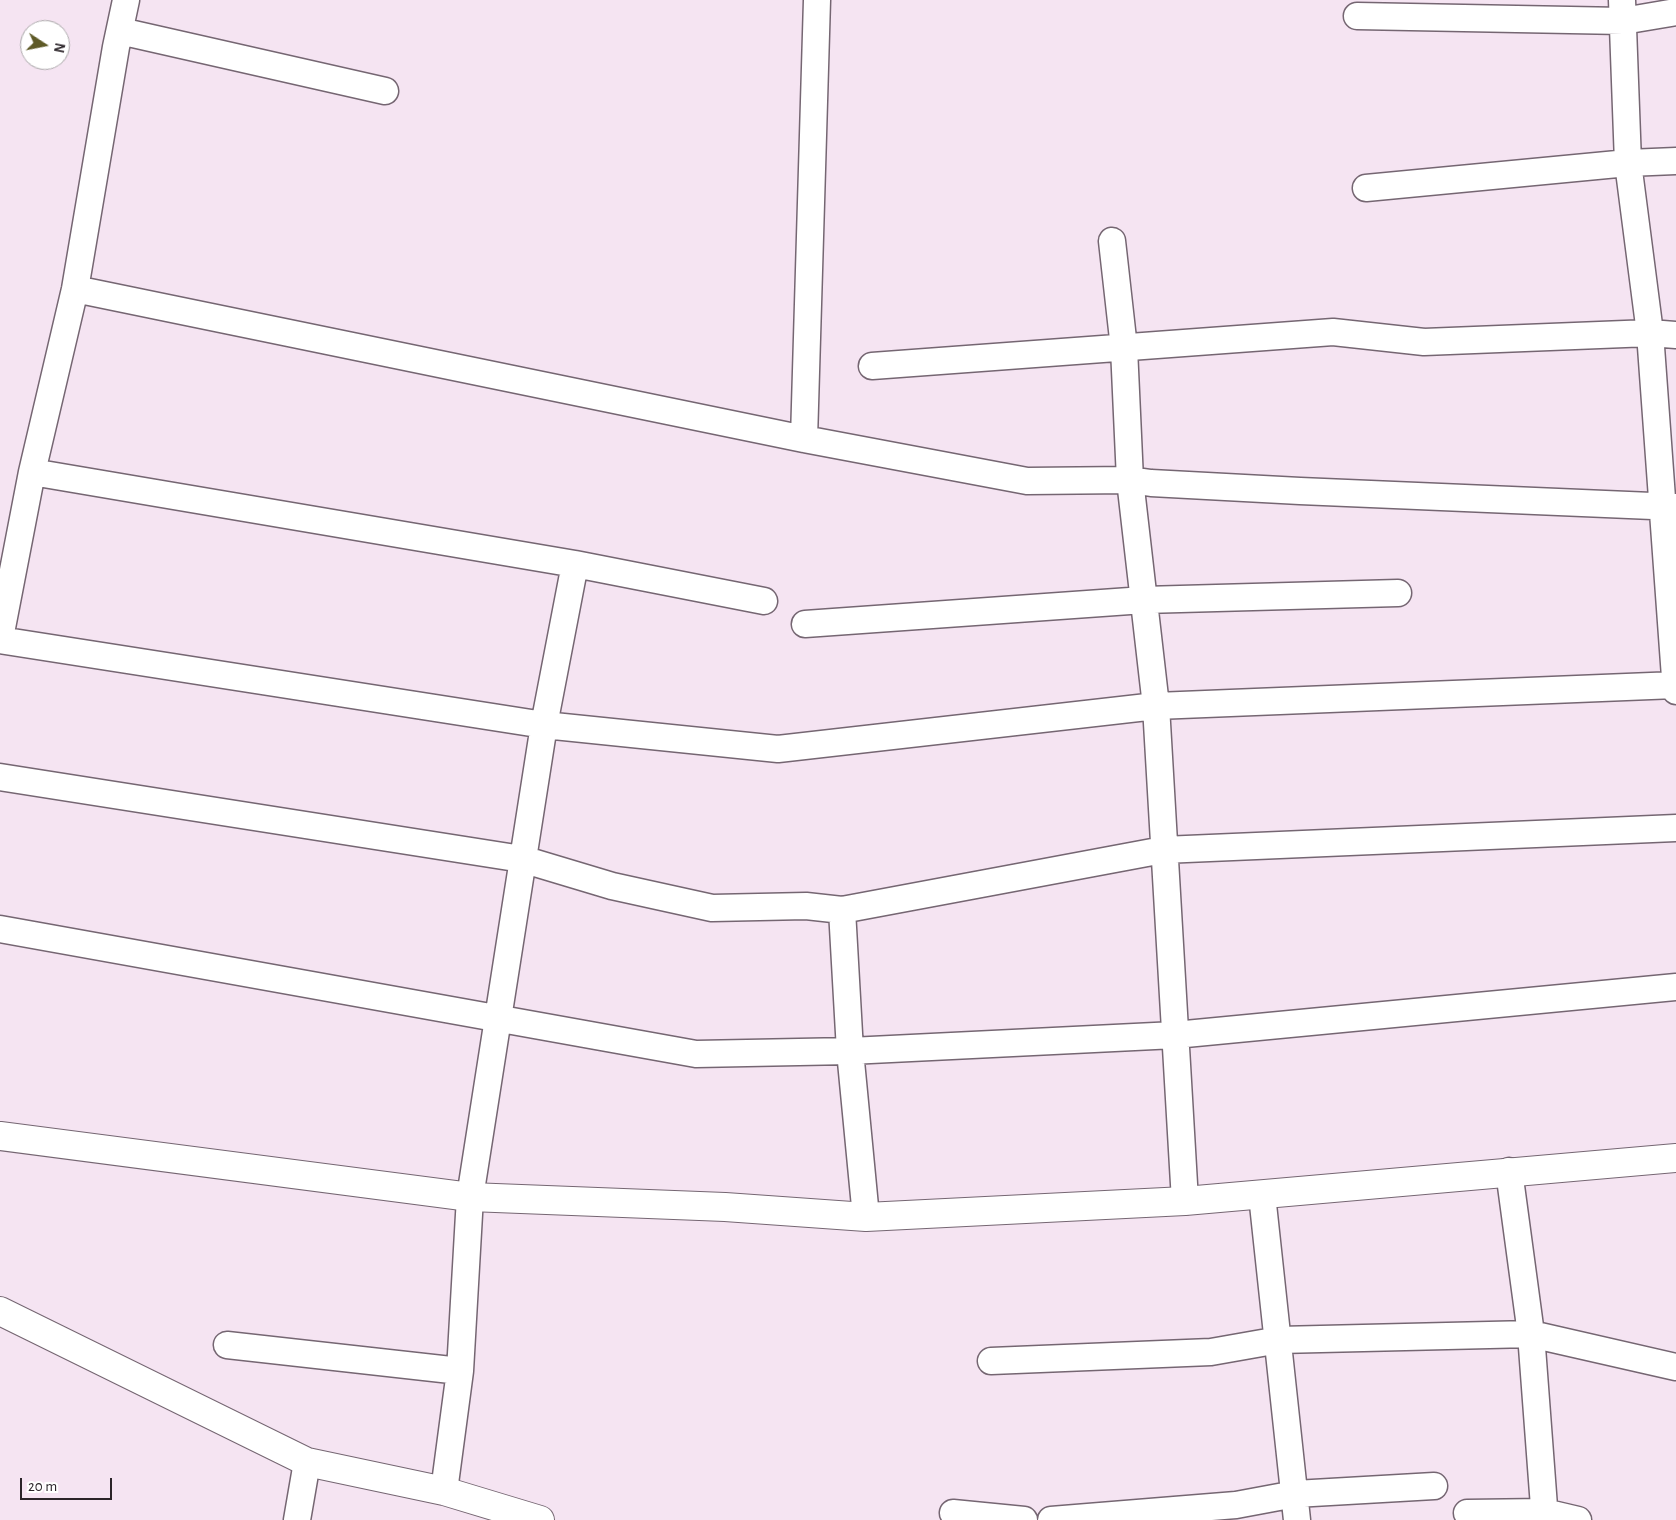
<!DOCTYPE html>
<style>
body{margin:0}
#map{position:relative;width:1676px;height:1520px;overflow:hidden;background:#f5e4f2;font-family:"Alegreya Sans",sans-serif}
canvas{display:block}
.north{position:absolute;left:20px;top:20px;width:50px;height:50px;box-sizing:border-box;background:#fff;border:1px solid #aaa7a9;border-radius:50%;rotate:101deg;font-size:14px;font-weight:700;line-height:20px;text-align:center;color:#2b2429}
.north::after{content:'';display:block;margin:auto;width:18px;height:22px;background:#5e5a27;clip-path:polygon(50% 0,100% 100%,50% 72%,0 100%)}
.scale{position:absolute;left:20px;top:1478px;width:92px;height:22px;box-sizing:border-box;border:2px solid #2b2429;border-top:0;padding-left:6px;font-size:15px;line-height:18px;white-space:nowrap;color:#2b2429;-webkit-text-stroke:4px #fff;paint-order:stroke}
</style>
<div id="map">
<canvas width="1676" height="1520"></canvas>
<div class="north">N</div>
<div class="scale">20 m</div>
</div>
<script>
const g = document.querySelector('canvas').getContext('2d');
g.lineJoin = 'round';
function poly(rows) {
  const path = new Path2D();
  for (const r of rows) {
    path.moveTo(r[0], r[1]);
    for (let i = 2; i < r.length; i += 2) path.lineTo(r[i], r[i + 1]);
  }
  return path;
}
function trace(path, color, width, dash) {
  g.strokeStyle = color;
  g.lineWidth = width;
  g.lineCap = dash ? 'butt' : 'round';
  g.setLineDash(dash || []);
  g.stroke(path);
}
const minor = poly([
 [1622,0,1628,163,1650,333,1676,691],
 [1357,16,1623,21,1676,12],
 [120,31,385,91],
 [1366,188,1628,163,1676,161],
 [1112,241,1124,348,1130,480,1156,706,1185,1201],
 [75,289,804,439,1027,481,1130,480,1151,483,1300,491,1676,507],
 [872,366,1333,332,1424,342,1650,333,1676,335],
 [804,439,817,0],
 [32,472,575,564,764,601],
 [805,624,1144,600,1398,593],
 [0,638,32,472,75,289,116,47,126,0],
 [0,640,544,725,778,749,1156,706,1676,685],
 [0,777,522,859,612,886,712,908,806,906,842,910,1163,850,1676,828],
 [842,910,850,1051,866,1217],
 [0,929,696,1054,850,1051,1175,1035,1676,987],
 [1509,1171,1531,1334,1545,1520],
 [1262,1195,1297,1520],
 [227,1345,460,1371],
 [991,1361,1211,1352,1279,1340,1531,1334,1676,1367],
 [444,1491,460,1371,470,1197,544,725,575,564],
 [953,1513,1024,1520],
 [1467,1513,1544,1512,1578,1520],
 [297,1520,307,1462],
 [1051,1520,1236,1505,1295,1494,1434,1486]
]);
const tertiary = poly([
 [0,1136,470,1197,725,1207,866,1217,1185,1201,1676,1158],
 [0,1311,307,1462,444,1491,540,1520]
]);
trace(minor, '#756672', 29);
trace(tertiary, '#756672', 30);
trace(minor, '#fff', 26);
trace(tertiary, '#fff', 28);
</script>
